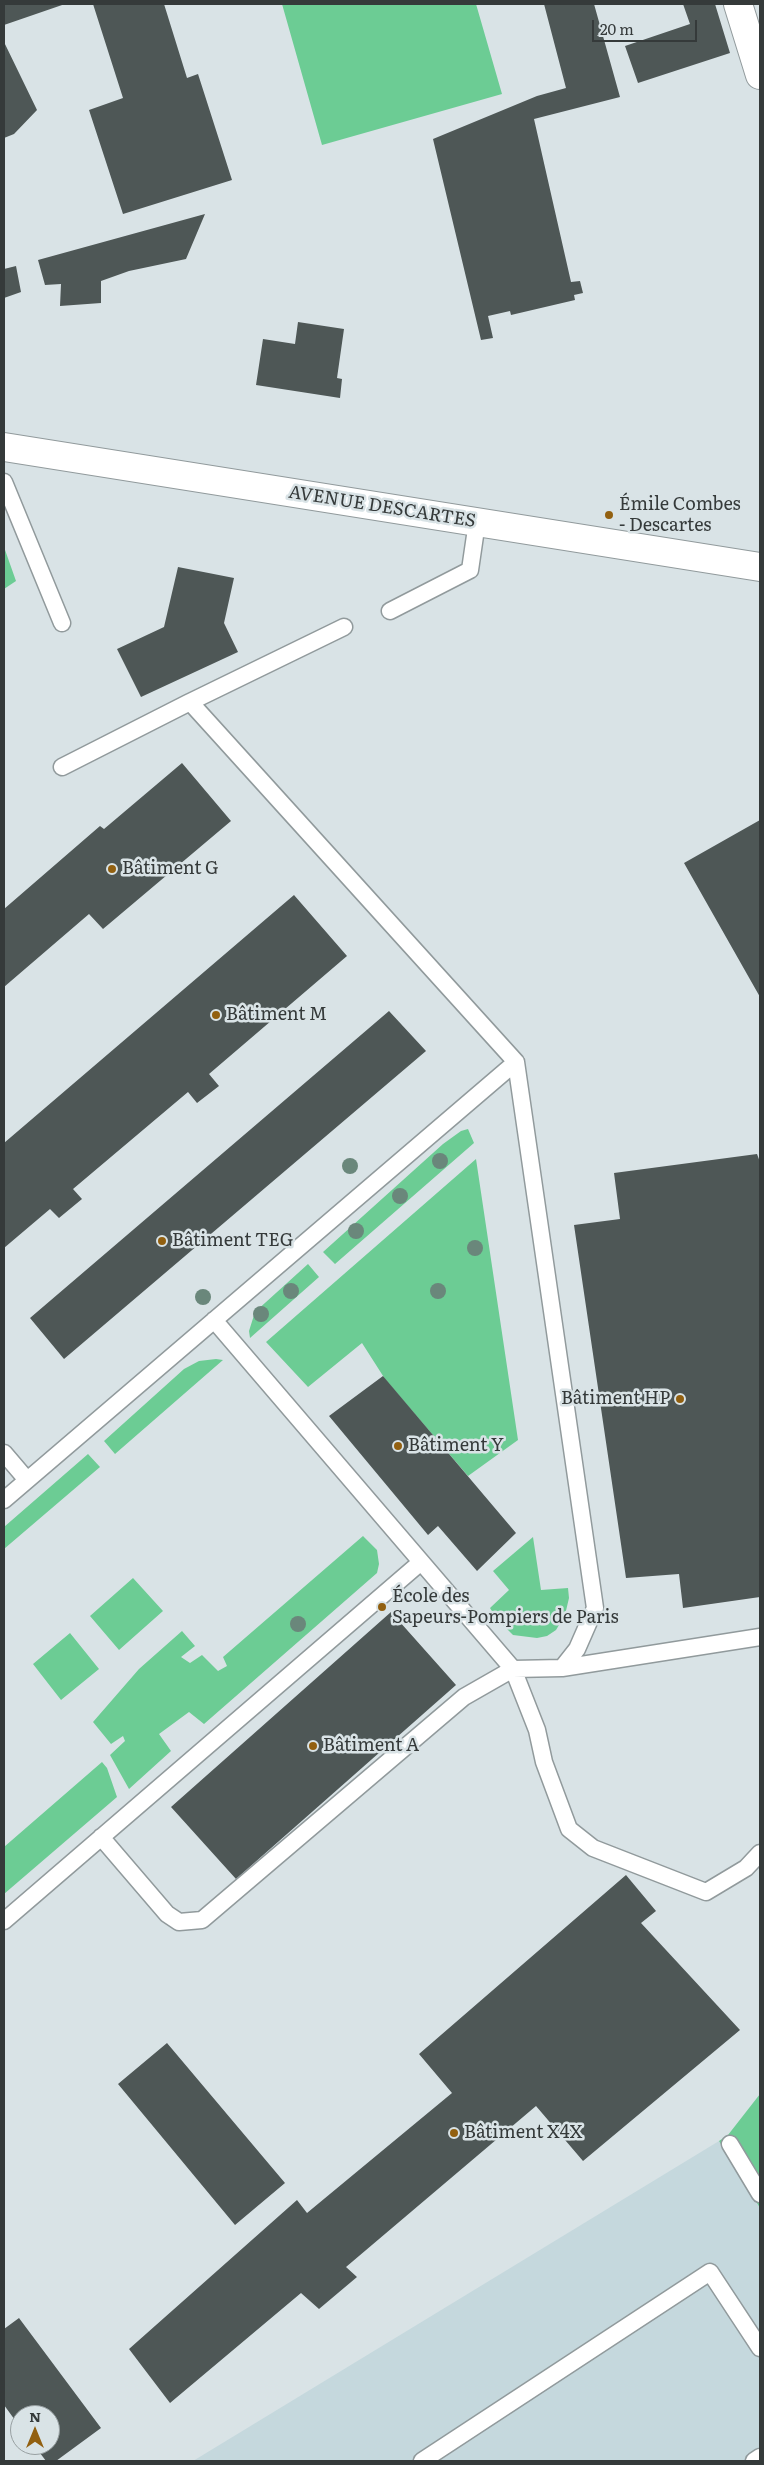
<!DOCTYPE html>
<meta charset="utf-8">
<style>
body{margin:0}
#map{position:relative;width:764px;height:2465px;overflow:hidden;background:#d9e3e6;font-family:Literata,serif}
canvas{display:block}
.frame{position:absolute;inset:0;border:5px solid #353a3a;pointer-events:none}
.north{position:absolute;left:10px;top:2405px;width:50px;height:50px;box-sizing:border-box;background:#d9e3e6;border:1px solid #979fa1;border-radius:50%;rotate:0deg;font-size:14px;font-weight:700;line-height:20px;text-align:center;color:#353a3a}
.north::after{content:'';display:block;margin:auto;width:18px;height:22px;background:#926010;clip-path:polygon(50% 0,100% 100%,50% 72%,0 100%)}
.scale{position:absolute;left:592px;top:20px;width:105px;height:22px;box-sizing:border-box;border:2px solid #353a3a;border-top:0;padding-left:6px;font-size:15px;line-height:18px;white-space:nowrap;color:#353a3a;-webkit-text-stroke:4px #d9e3e6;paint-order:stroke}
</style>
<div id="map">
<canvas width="764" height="2465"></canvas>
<div class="frame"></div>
<div class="north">N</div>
<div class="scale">20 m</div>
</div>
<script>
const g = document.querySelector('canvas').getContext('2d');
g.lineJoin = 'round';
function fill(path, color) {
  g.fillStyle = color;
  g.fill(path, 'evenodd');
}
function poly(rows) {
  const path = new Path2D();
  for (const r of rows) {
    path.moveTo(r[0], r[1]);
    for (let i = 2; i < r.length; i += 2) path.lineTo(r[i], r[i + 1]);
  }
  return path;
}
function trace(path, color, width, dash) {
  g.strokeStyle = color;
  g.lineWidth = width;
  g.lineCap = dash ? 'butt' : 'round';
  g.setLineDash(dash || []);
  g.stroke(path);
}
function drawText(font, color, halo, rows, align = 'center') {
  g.font = font + ' Literata,serif';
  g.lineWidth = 5;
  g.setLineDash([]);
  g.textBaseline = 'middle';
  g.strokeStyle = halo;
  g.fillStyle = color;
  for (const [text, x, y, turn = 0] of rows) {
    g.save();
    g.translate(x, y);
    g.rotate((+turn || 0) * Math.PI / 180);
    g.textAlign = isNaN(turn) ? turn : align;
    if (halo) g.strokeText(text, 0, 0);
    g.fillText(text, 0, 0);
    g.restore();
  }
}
fill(poly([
 [719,2141,760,2208,760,2461,193,2461]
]), '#c5d8dd');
fill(poly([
 [282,4,476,4,502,94,322,145],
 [4,547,16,581,4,589],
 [468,1129,474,1143,335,1264,323,1252,443,1144,461,1131],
 [476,1159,518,1440,468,1476,385,1379,362,1343,308,1387,266,1342],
 [308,1264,319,1277,250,1338,249,1331,255,1312],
 [216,1359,223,1360,115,1454,104,1441,184,1369,199,1361],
 [88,1454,100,1467,4,1549,4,1527],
 [363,1536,377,1550,379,1564,377,1573,204,1724,189,1712,159,1734,171,1751,129,1789,110,1755,125,1741,123,1736,111,1744,93,1722,139,1669,182,1631,195,1646,181,1657,190,1663,202,1655,218,1671,227,1666,223,1657],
 [533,1537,541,1590,568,1588,569,1598,565,1615,556,1630,547,1636,537,1638,513,1635,496,1618,490,1608,509,1590,493,1571],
 [133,1578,163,1611,119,1650,90,1616],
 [70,1633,99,1669,61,1700,33,1664],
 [102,1762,107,1768,117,1797,4,1894,4,1847],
 [760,2094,760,2208,719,2141,728,2135]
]), '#6ccc94');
fill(poly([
 [4,4,65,4,4,25],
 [93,4,164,4,187,78,198,74,232,180,123,214,89,110,123,98],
 [544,4,594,4,620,97,534,119,571,282,580,281,583,293,574,295,575,300,511,315,510,311,488,316,493,338,481,340,433,139,537,96,566,88],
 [683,4,715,4,730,53,638,83,625,46,690,24],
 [4,42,37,110,14,134,4,138],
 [205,214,186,259,129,271,101,281,101,303,60,306,61,284,45,285,38,260],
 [16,266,21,292,4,298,4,269],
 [298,322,344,329,337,378,342,379,340,398,256,385,263,339,295,344],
 [178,567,234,578,224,623,238,652,141,697,117,649,164,627],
 [182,763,231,821,103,929,89,914,4,987,4,909,100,826,104,829],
 [760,820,760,997,684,863],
 [294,895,347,956,209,1074,219,1086,197,1103,188,1092,73,1189,82,1199,59,1218,50,1209,4,1248,4,1143],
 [389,1011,426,1051,64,1359,30,1318],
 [757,1154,760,1162,760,1597,683,1608,679,1574,626,1578,574,1225,620,1219,614,1173],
 [383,1376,516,1533,477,1571,438,1526,428,1535,329,1416],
 [391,1612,456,1685,236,1879,171,1807],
 [626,1875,656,1911,641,1923,740,2030,583,2161,536,2106,346,2267,357,2277,319,2309,301,2293,170,2403,129,2349,297,2200,307,2213,452,2093,419,2054],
 [167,2043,285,2183,235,2225,118,2084],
 [19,2318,101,2428,56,2461,46,2461,34,2445,50,2445,50,2415,20,2415,20,2427,4,2405,4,2329]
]), '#4e5756');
const lane = poly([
 [4,482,62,623],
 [390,611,470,570,477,522],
 [190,702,344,627],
 [214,1320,513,1669,537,1730,544,1762,569,1829,593,1848,706,1892,746,1868,760,1853],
 [4,1453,27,1480],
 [4,1500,516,1062,190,702,62,767],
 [562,1668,760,1637],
 [101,1837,167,1914,179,1922,202,1920,464,1697,513,1669,562,1668,577,1649,595,1608,516,1062],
 [4,1921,421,1562],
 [730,2144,760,2194],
 [422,2461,710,2272,760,2348],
 [754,2461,760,2457]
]);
const secondary = poly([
 [738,4,760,75],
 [4,447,760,567]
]);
trace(lane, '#919a9c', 19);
trace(secondary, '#919a9c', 30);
trace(lane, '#fff', 16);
trace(secondary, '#fff', 28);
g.fillStyle = '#6a877b';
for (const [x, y] of [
 [440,1161],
 [350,1166],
 [400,1196],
 [356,1231],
 [475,1248],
 [291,1291],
 [438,1291],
 [203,1297],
 [261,1314],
 [298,1624]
]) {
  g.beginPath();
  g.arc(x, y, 8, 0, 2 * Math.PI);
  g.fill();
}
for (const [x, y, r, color] of [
 [609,515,5,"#926010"],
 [112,869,5,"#926010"],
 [216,1015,5,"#926010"],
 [162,1241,5,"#926010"],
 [680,1399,5,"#926010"],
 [398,1446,5,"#926010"],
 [382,1607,5,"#926010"],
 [313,1746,5,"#926010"],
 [454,2133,5,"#926010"]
]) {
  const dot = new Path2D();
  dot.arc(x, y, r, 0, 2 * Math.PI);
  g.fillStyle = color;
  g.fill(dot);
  trace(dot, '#d9e3e6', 2);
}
drawText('18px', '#353a3a', '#d9e3e6', [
 ["Émile Combes",619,505],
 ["- Descartes",619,526],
 ["Bâtiment G",122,869],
 ["Bâtiment M",226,1015],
 ["Bâtiment TEG",172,1241],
 ["Bâtiment HP",670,1399,"right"],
 ["Bâtiment Y",408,1446],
 ["École des",392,1597],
 ["Sapeurs-Pompiers de Paris",392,1618],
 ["Bâtiment A",323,1746],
 ["Bâtiment X4X",464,2133]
], 'left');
drawText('18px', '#353a3a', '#d9e3e6', [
 ["AVENUE DESCARTES",382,507,9]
]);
</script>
